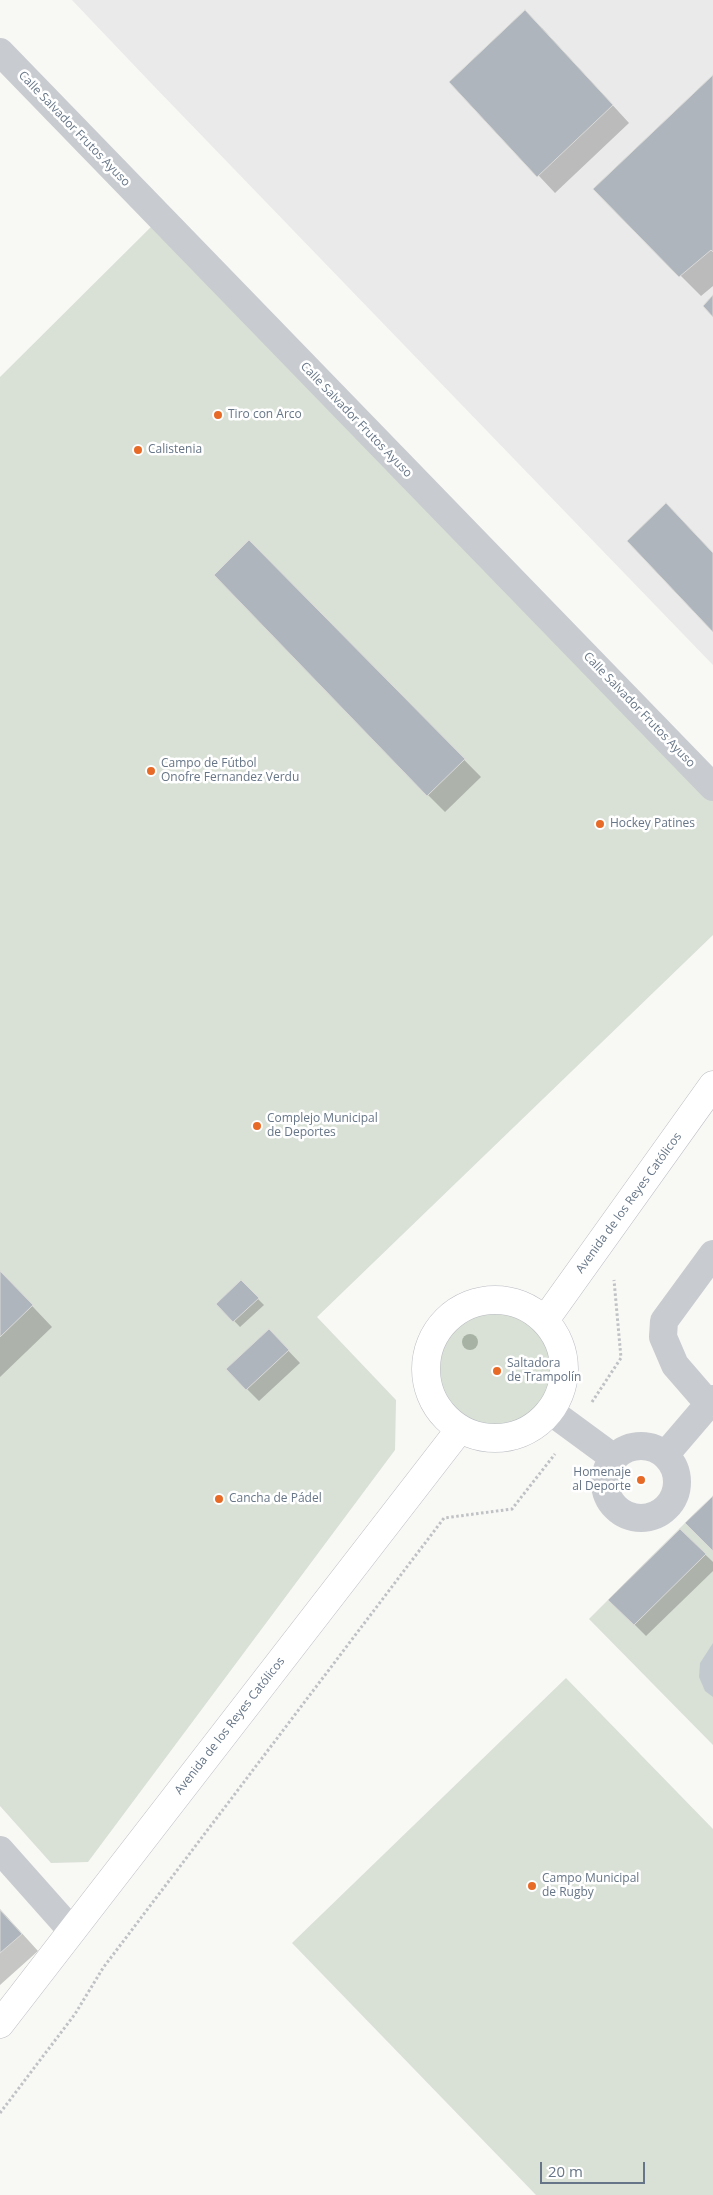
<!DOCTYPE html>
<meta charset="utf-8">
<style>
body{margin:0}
#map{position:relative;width:713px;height:2195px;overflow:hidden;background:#f8f8f5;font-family:"Open Sans",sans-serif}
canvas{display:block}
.scale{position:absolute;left:540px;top:2162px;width:105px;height:22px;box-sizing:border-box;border:2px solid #667587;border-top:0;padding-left:6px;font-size:15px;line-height:18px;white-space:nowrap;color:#667587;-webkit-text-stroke:4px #fff;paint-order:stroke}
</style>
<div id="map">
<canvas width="713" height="2195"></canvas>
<div class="scale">20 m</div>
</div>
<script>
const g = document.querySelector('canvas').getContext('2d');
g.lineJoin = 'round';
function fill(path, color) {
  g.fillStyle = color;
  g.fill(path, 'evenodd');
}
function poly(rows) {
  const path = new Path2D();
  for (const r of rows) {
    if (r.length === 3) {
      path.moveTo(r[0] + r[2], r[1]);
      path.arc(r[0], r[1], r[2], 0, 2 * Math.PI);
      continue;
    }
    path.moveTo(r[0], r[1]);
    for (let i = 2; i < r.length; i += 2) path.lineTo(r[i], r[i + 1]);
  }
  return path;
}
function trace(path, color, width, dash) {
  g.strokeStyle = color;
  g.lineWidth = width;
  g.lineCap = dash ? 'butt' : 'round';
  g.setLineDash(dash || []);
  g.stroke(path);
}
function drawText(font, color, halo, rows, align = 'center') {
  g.font = font + ' "Open Sans",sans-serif';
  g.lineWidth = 5;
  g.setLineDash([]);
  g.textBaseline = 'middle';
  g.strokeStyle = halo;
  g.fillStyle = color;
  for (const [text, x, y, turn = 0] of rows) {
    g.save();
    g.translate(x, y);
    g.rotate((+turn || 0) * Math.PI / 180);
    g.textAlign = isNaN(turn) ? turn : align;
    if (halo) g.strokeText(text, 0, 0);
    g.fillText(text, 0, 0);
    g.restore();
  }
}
fill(poly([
 [72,0,713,0,713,665,151,83]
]), '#e9eae9');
fill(poly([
 [160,218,713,787,713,935,317,1317,396,1400,395,1450,88,1862,51,1863,0,1806,0,377],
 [494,1369,62],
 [685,1523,713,1551,713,1745,589,1619],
 [566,1678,713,1829,713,2195,536,2195,292,1943]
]), '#d9e0d6');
fill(poly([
 [713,1643,713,1697,705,1691,699,1677,700,1663]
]), '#c2cad0');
fill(poly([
 [542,28,629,123,555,193,451,82],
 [713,77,713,286,701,296,594,189],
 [249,541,481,777,445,812,428,795],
 [0,1272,52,1327,0,1377],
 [241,1282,264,1305,240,1327,218,1304],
 [281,1343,300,1363,259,1401,247,1389],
 [680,1530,713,1562,713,1571,646,1636,610,1600],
 [0,1909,38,1951,0,1985]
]), '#0003');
const building = poly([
 [525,10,613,105,537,177,449,82,525,10],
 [713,75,713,252,711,250,679,277,593,189,713,75],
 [713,295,713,317,703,306,713,295],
 [666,503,713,553,713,632,627,541,666,503],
 [249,540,465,759,427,796,214,575,249,540],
 [0,1271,33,1305,0,1337,0,1271],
 [241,1280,259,1298,233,1322,216,1304,241,1280],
 [269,1329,289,1350,246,1390,226,1369,269,1329],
 [713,1496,713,1551,685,1523,713,1496],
 [680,1529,706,1554,634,1625,608,1600,680,1529],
 [0,1910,22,1934,0,1953,0,1910]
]);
fill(building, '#afb5bc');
trace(building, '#dadad8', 1);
const primary = poly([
 [495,1369,69],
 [545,1320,713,1085],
 [0,2024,460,1429]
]);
trace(primary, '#b9bcc1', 29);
trace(poly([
 [592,1402,621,1358,614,1280],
 [0,2113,75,2014,103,1968,444,1518,512,1509,555,1454]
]), '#bfc2c4', 3, [2.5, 2.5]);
trace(poly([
 [0,52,713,787],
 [708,1403,675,1365,663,1337,664,1321,713,1254],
 [550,1411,614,1458],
 [641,1482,36],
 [666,1454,713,1399],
 [0,1850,72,1931]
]), '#c8cbcf', 28);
trace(primary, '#fff', 28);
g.fillStyle = '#a7b2a4';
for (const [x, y] of [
 [470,1342]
]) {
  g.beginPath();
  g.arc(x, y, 8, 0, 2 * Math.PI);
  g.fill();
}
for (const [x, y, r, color] of [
 [218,415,5,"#e76a27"],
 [138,450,5,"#e76a27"],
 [151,771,5,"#e76a27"],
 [600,824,5,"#e76a27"],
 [257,1126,5,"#e76a27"],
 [497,1371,5,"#e76a27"],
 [641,1480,5,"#e76a27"],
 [219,1499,5,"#e76a27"],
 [532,1886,5,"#e76a27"]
]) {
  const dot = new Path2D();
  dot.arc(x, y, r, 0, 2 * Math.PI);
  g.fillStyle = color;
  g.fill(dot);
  trace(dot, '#fff', 2);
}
drawText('12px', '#667587', '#fff', [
 ["Calle Salvador Frutos Ayuso",74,129,46],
 ["Calle Salvador Frutos Ayuso",356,420,46],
 ["Calle Salvador Frutos Ayuso",639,710,46],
 ["Avenida de los Reyes Católicos",629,1203,-54],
 ["Avenida de los Reyes Católicos",230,1726,-52]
]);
drawText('12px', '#667587', '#fff', [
 ["Tiro con Arco",228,415],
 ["Calistenia",148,450],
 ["Campo de Fútbol",161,764],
 ["Onofre Fernandez Verdu",161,778],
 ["Hockey Patines",610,824],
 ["Complejo Municipal",267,1119],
 ["de Deportes",267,1133],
 ["Saltadora",507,1364],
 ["de Trampolín",507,1378],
 ["Homenaje",631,1473,"right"],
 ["al Deporte",631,1487,"right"],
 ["Cancha de Pádel",229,1499],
 ["Campo Municipal",542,1879],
 ["de Rugby",542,1893]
], 'left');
</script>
